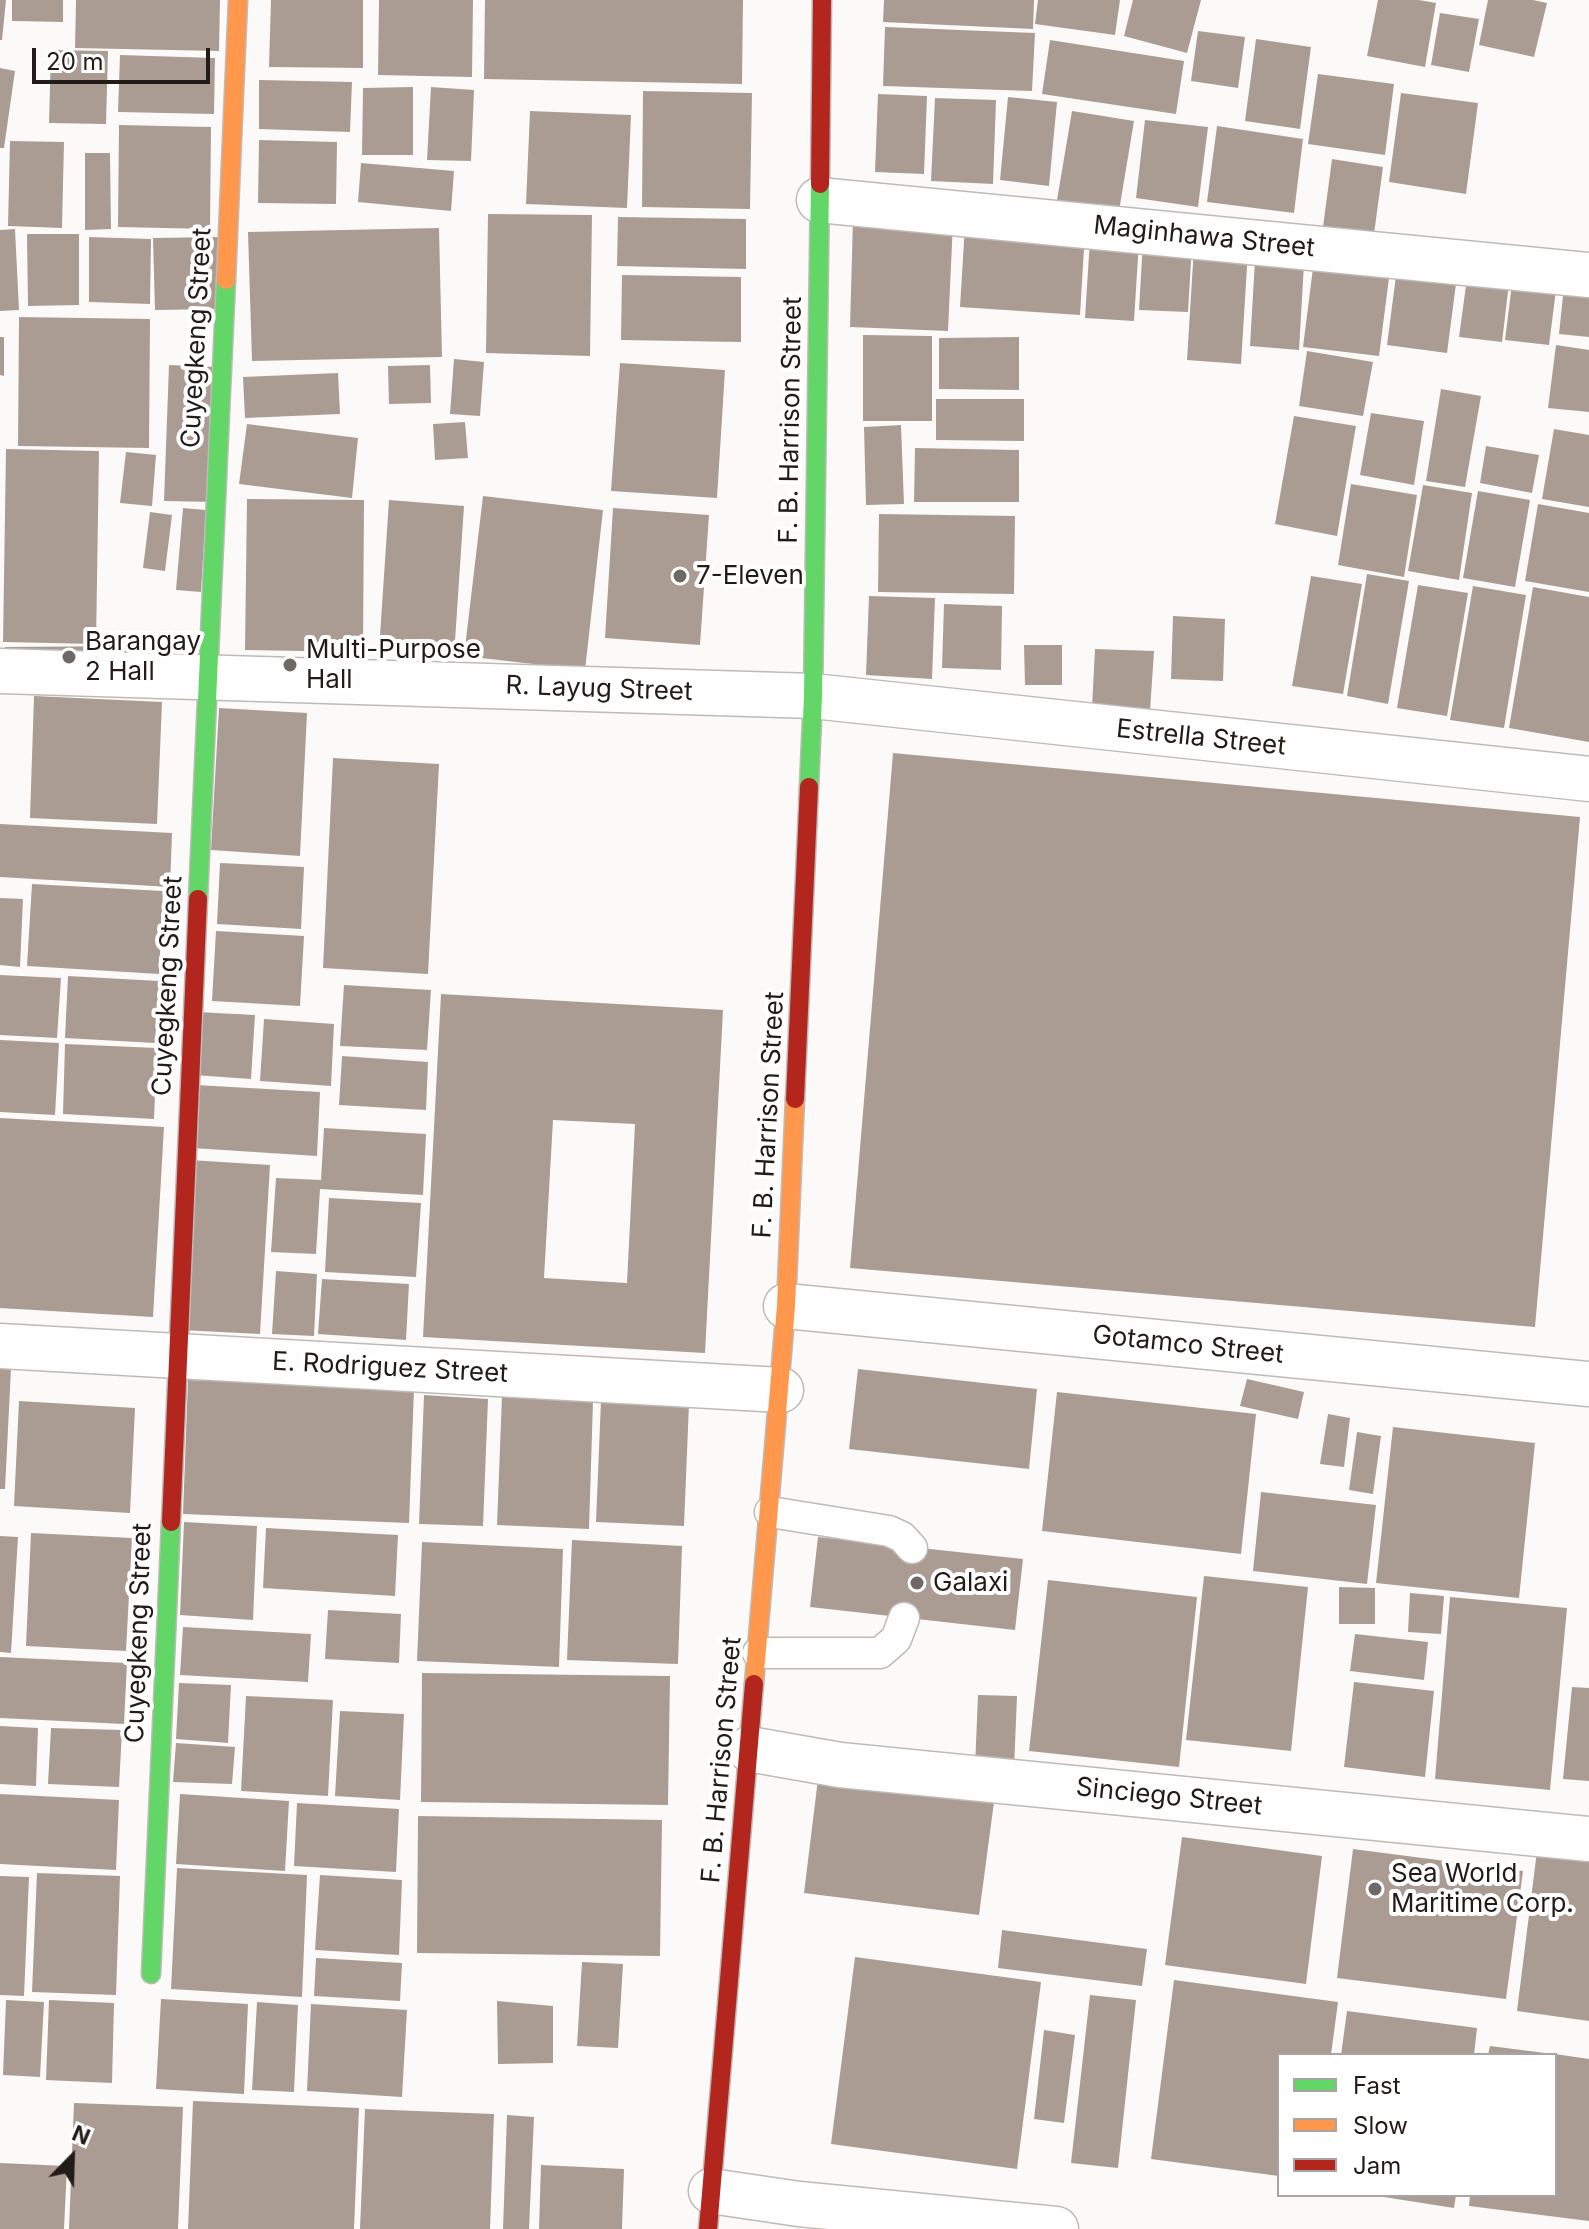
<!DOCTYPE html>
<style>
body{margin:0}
#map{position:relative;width:1589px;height:2229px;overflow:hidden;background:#fcfaf8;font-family:Inter,sans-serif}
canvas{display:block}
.legend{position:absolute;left:1277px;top:2053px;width:280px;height:144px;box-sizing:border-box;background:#fff;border:2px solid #a7a4a3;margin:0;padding:10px 14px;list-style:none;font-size:24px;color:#221b18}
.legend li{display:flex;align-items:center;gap:16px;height:40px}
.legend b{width:40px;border:2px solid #a7a4a3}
.north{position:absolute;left:32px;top:2117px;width:80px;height:80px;-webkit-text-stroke:6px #fff;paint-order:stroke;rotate:23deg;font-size:22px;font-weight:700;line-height:32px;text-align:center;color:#221b18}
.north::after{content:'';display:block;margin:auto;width:28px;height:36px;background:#221b18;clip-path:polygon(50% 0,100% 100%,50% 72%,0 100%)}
.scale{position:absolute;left:32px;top:48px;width:178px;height:36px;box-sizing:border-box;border:4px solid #221b18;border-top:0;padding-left:10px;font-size:24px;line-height:28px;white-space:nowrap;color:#221b18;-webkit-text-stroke:6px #fff;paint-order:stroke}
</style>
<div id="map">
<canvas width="1589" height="2229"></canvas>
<ul class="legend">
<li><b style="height:10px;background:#63d668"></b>Fast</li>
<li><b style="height:10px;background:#ff974d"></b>Slow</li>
<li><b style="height:10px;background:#b3261e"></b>Jam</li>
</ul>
<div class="north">N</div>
<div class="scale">20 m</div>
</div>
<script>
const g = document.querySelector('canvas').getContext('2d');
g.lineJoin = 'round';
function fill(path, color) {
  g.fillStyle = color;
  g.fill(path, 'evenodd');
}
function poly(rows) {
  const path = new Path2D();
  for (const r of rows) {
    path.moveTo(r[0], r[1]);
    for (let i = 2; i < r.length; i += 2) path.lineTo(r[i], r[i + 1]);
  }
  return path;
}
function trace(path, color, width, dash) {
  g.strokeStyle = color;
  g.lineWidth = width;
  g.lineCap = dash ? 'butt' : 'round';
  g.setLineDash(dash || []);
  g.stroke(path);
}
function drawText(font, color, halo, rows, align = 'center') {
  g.font = font + ' Inter,sans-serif';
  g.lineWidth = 8;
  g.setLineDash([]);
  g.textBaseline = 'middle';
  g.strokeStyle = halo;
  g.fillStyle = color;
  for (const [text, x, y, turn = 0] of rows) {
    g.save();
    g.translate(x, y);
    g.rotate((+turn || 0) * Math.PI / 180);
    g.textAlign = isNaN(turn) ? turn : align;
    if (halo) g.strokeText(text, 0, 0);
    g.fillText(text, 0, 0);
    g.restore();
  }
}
fill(poly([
 [0,0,6,0,2,40,0,40],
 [12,0,63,0,63,22,12,21],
 [76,0,220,0,219,51,75,48],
 [271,0,363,0,363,68,269,67],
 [379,0,473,0,472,77,378,75],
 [485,0,743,0,742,84,484,79],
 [884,0,1034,0,1033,29,883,22],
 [1038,0,1120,0,1115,35,1035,24],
 [1133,0,1201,0,1187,53,1124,36],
 [1378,0,1419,0,1436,3,1425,67,1367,56],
 [1488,0,1533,0,1547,3,1534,57,1479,45],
 [1440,13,1479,19,1469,72,1431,65],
 [885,27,1035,33,1032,91,883,86],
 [1198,31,1245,37,1238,88,1191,81],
 [1256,39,1311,47,1300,129,1245,121],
 [1050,40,1184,61,1176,114,1042,94],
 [51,50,108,51,106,124,49,123],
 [120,55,215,58,214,114,118,112],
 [0,68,15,71,4,148,0,148],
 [1318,74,1394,84,1385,155,1308,144],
 [259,80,352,82,350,132,259,129],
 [413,87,413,155,362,155,363,88],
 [431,87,474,90,471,161,427,160],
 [643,91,752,93,750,209,642,207],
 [1401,93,1478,103,1466,194,1389,182],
 [878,94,927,96,924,174,875,172],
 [1008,97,1057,102,1049,186,1000,180],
 [935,98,996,100,993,184,931,181],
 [530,111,631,115,627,208,526,204],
 [1072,111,1134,121,1119,211,1057,200],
 [1145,120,1208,127,1198,207,1136,198],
 [119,125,211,127,210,229,118,227],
 [1217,126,1303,139,1294,213,1207,202],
 [259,140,337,142,336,204,258,203],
 [10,141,64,142,62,228,8,226],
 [85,153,110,153,111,229,85,230],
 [1332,159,1383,167,1374,234,1323,227],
 [361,163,454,171,451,211,358,202],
 [488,214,592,215,590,356,486,353],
 [618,217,746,219,746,269,617,266],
 [853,219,953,222,948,331,850,327],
 [965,225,1085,232,1080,315,960,307],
 [439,228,442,357,252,361,248,232],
 [15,229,19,310,0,311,0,230],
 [27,234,79,234,79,305,28,306],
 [89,237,151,239,150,304,89,302],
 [218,237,220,309,155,310,153,238],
 [1090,239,1139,241,1134,321,1085,318],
 [1143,241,1192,244,1188,312,1139,310],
 [1194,247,1248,251,1241,364,1187,360],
 [1255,260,1304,264,1299,350,1250,346],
 [1314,260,1390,270,1379,356,1303,347],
 [1397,268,1457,276,1447,353,1387,345],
 [622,275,741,277,741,342,621,340],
 [1467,278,1509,283,1502,342,1459,337],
 [1512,284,1556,290,1549,345,1505,340],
 [1564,286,1589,289,1589,337,1559,334],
 [19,317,150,319,149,448,18,446],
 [863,335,932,336,932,421,863,421],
 [0,337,4,337,4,376,0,375],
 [1019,337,1019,390,939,389,939,338],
 [1556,345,1589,350,1589,412,1548,408],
 [1307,351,1373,362,1363,416,1299,406],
 [454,359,484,362,480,416,450,414],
 [620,363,725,370,717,498,611,491],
 [169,365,218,367,214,502,164,501],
 [430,365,431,403,389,404,388,366],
 [338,373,340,414,245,418,243,377],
 [1441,389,1481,396,1465,487,1426,481],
 [936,399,1024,399,1024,441,936,440],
 [1371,413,1424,421,1414,485,1360,475],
 [1294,416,1356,426,1337,536,1275,524],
 [465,422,468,458,435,460,433,424],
 [247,424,358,438,352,498,239,484],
 [901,425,904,504,866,505,864,427],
 [1554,429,1589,435,1589,507,1542,499],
 [1486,446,1539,455,1532,493,1480,483],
 [915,448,1019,450,1019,502,914,502],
 [6,449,99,451,96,644,3,642],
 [126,452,156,455,152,506,120,503],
 [1351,484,1417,495,1404,577,1338,565],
 [1423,485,1472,493,1459,580,1408,571],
 [1478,491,1530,500,1515,587,1463,578],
 [483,496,603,510,585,670,464,656],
 [247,499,364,500,363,652,245,650],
 [389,500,464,506,454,656,379,651],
 [1538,504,1589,513,1589,592,1525,581],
 [183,508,206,510,201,592,176,590],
 [613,508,709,515,700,645,605,638],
 [150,512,172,515,165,571,143,568],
 [879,514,1015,516,1014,594,878,592],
 [1367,574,1409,581,1388,704,1347,696],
 [1311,576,1362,584,1343,694,1292,686],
 [1418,585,1468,593,1447,716,1397,708],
 [1473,586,1526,595,1504,728,1450,720],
 [1533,587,1589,597,1589,742,1509,728],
 [869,596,935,598,932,679,866,675],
 [944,604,1002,606,1001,670,942,668],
 [1173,616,1225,619,1223,681,1171,679],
 [1024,645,1062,645,1062,685,1025,685],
 [133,646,134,661,5,664,5,647],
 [1095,649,1154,651,1150,711,1092,708],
 [34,696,162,702,157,824,30,818],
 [219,708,307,713,300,856,211,850],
 [893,753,1580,817,1535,1327,850,1268],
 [333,758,439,764,428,974,323,968],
 [0,824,172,833,170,887,0,877],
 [220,863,304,867,301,929,217,924],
 [32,884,163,891,159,974,27,966],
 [0,898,23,899,20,967,0,965],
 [216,931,304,936,300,1006,212,1001],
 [0,975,61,978,57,1038,0,1035],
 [68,976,159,981,155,1043,65,1038],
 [344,985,431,990,427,1050,340,1046],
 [441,994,723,1010,705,1353,423,1337],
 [553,1120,635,1124,627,1283,544,1278],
 [197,1012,255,1015,251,1079,194,1075],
 [264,1019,334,1024,331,1086,260,1081],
 [0,1040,59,1043,55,1115,0,1112],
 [65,1044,157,1048,154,1119,63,1114],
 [342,1056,428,1062,426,1110,339,1105],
 [196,1085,320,1092,317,1156,192,1148],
 [0,1118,164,1127,153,1317,0,1308],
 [324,1128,426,1134,423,1195,320,1189,316,1254,271,1252,276,1178,321,1180],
 [190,1160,270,1165,260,1334,181,1330],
 [329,1198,421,1203,416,1277,325,1272],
 [276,1271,317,1274,314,1336,272,1334],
 [322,1279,409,1284,406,1340,318,1334],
 [0,1368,11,1369,5,1489,0,1489],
 [858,1369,1037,1389,1029,1469,849,1449],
 [1247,1379,1304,1392,1298,1419,1240,1406],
 [188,1380,414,1389,409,1523,183,1514],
 [1057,1392,1256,1414,1241,1554,1042,1531],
 [424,1395,488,1399,483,1526,419,1524],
 [502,1396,593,1401,589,1529,497,1525],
 [19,1401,135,1408,130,1513,14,1506],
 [601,1401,689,1404,684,1526,596,1522],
 [1328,1414,1350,1418,1344,1467,1320,1464],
 [1393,1427,1535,1443,1519,1598,1376,1583],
 [1357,1432,1381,1436,1373,1494,1349,1490],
 [1261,1492,1376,1505,1367,1584,1253,1571],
 [184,1522,257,1526,253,1620,180,1615],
 [266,1528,398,1535,395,1596,263,1588],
 [31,1533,132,1538,126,1651,26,1646],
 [0,1536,18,1537,11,1653,0,1652],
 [818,1537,1023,1559,1015,1630,810,1607],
 [572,1540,682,1546,678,1664,567,1660],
 [422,1542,563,1549,559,1667,417,1661],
 [1204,1576,1308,1587,1291,1751,1186,1740],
 [1048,1580,1197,1597,1179,1767,1029,1751],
 [1339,1587,1375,1588,1375,1624,1339,1624],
 [1410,1593,1444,1596,1441,1634,1408,1632],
 [1450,1597,1567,1608,1550,1790,1435,1779],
 [328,1610,401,1614,399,1663,325,1659],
 [183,1627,311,1634,308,1682,180,1675],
 [1355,1634,1428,1642,1424,1680,1350,1671],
 [0,1657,127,1663,124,1724,0,1718],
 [422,1673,670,1676,668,1805,421,1802],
 [1354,1682,1434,1691,1425,1777,1344,1767],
 [179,1683,231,1685,228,1743,176,1739],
 [1572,1687,1589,1688,1589,1781,1563,1779],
 [978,1695,1017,1696,1014,1769,975,1767],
 [246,1696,333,1700,328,1796,241,1791],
 [340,1711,404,1714,400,1800,335,1796],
 [0,1726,38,1728,36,1786,0,1784],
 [51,1728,122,1730,119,1787,48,1784],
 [176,1743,235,1747,232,1784,173,1782],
 [818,1779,994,1802,979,1915,804,1893],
 [0,1794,119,1800,116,1870,0,1864],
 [180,1794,289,1801,285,1871,176,1864],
 [297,1803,399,1809,396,1872,294,1866],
 [418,1816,662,1820,660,1956,417,1953],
 [1182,1837,1322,1856,1306,1984,1165,1965],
 [1538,1843,1589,1850,1589,2021,1517,2011],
 [1353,1849,1523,1871,1506,1999,1337,1978],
 [177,1868,307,1875,302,1997,171,1989],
 [37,1873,120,1876,116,1995,32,1992],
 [320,1875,402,1880,399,1955,315,1950],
 [0,1876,29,1877,24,1996,0,1995],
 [1002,1930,1147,1949,1142,1986,998,1968],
 [855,1957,1041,1982,1017,2169,831,2144],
 [316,1958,402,1963,400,2001,314,1996],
 [582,1962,623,1964,618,2048,577,2046],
 [1174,1980,1338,2002,1331,2055,1279,2055,1279,2176,1151,2159],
 [1090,1995,1136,2000,1118,2168,1071,2163],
 [161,1999,248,2004,244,2094,156,2089],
 [6,2000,44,2002,40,2077,3,2075],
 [49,2000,114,2003,112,2083,46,2080],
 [497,2001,553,2006,553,2063,498,2064],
 [257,2002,298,2005,294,2092,252,2090],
 [311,2004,407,2010,402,2097,307,2091],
 [1347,2011,1477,2028,1474,2055,1341,2055],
 [1044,2030,1075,2035,1064,2123,1034,2119],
 [1490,2046,1545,2053,1545,2055,1488,2055],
 [1555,2054,1589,2059,1589,2221,1469,2206,1470,2195,1555,2195],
 [193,2101,359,2108,354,2229,188,2229],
 [74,2103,183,2107,178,2229,69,2229],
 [365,2109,494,2114,490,2229,360,2229],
 [507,2115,534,2117,529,2229,503,2229],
 [0,2163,67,2166,64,2229,0,2229],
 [541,2165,624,2169,622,2229,539,2229],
 [1371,2195,1456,2195,1454,2208]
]), '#ab9c93');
const lane = poly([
 [770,1512,889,1531,902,1537,912,1548],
 [758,1653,880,1653,896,1639,904,1618]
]);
const street = poly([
 [819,200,1589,275],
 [0,671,813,696,1589,779],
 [786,1306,1589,1384],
 [0,1346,781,1390],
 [749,1749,840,1765,1589,1839],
 [711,2191,799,2204,1056,2229]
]);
const fast = poly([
 [809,787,813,696,820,184],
 [198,899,226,280],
 [151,1974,171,1522]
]);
const slow = poly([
 [226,280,238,0],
 [754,1684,786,1306,795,1099]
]);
const jam = poly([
 [820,184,822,0],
 [795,1099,809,787],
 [171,1522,198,899],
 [708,2229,754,1684]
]);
trace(lane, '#bebab7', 33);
trace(street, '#bebab7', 47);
trace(fast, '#bebab7', 21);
trace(slow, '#bebab7', 21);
trace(jam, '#bebab7', 21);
trace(lane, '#fffefe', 30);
trace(street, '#fffefe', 44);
trace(fast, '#63d668', 18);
trace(slow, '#ff974d', 18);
trace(jam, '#b3261e', 18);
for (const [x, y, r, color] of [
 [680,576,8,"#6e6966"],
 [69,657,8,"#6e6966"],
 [290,665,8,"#6e6966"],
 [917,1583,8,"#6e6966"],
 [1375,1889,8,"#6e6966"]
]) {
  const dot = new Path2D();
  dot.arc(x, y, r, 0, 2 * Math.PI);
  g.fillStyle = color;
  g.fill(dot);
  trace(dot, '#fff', 3);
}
drawText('26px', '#221b18', '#fff', [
 ["Maginhawa Street",1204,237,6],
 ["Cuyegkeng Street",197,338,-87],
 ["F. B. Harrison Street",791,420,-89],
 ["R. Layug Street",599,689,2],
 ["Estrella Street",1201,738,6],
 ["Cuyegkeng Street",168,986,-87],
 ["F. B. Harrison Street",769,1115,-87],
 ["Gotamco Street",1188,1345,6],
 ["E. Rodriguez Street",390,1368,3],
 ["Cuyegkeng Street",139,1633,-88],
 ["F. B. Harrison Street",722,1760,-85],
 ["Sinciego Street",1169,1797,6]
]);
drawText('26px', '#221b18', '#fff', [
 ["7-Eleven",696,576],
 ["Barangay",85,642],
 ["2 Hall",85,672],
 ["Multi-Purpose",306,650],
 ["Hall",306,680],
 ["Galaxi",933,1583],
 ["Sea World",1391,1874],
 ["Maritime Corp.",1391,1904]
], 'left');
</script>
